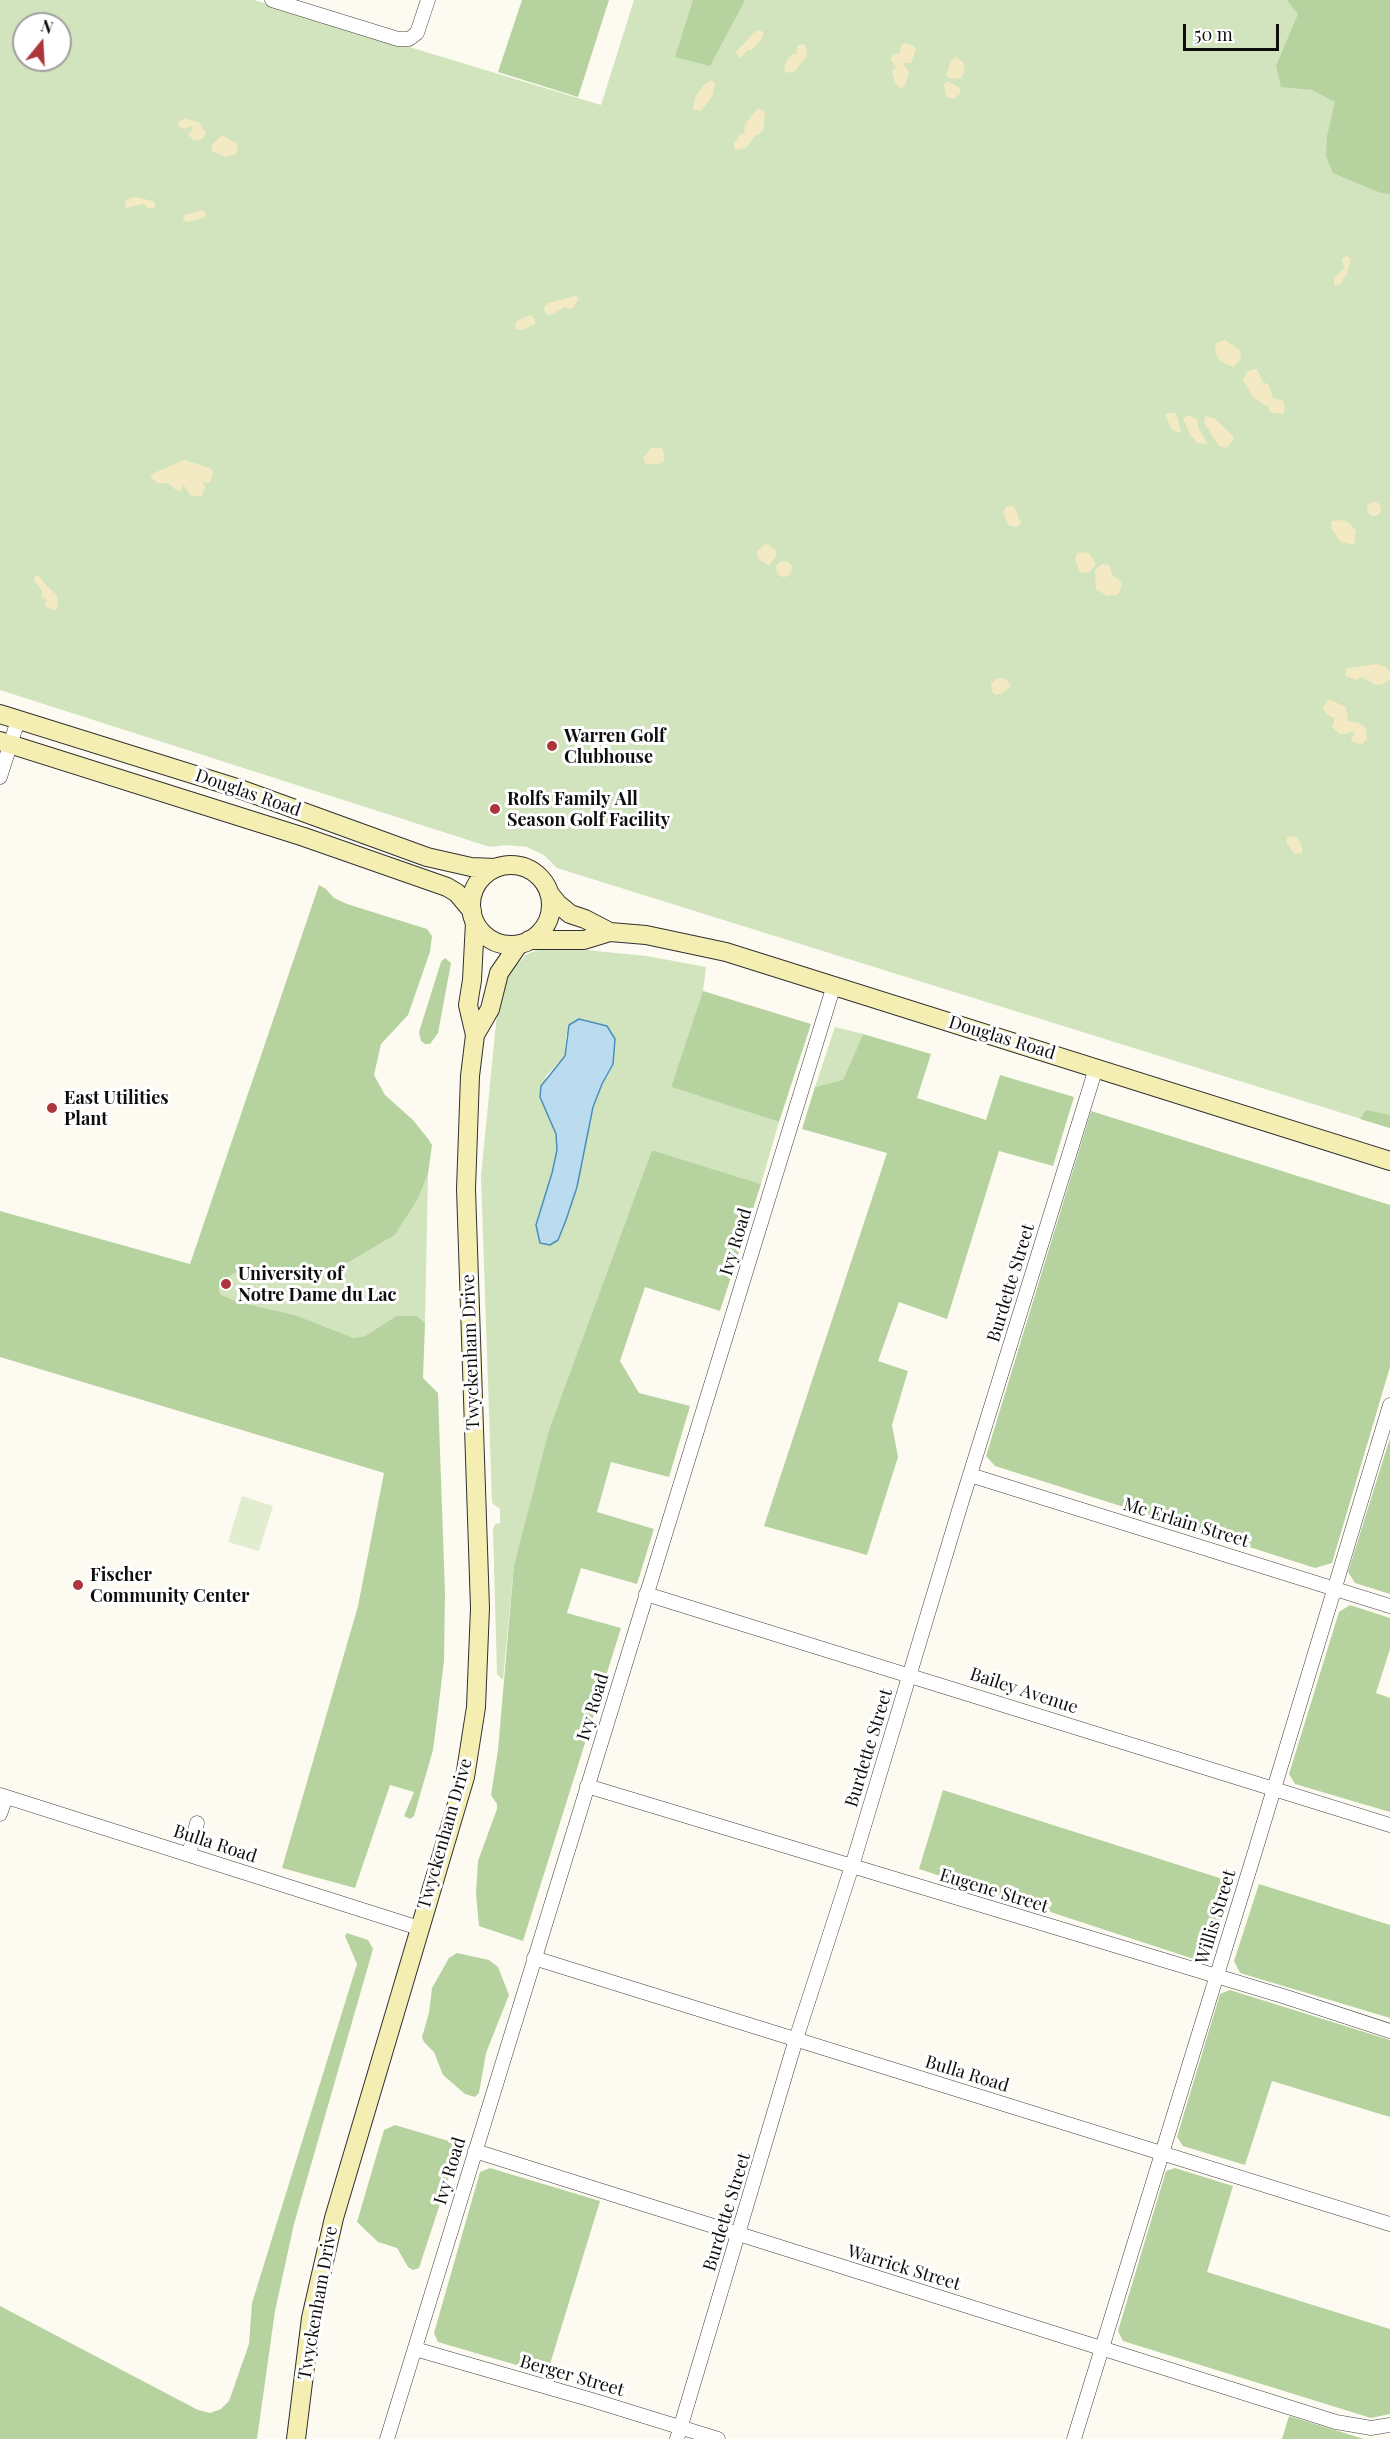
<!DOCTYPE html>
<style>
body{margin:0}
#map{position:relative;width:1390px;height:2439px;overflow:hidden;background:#fdfbf1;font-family:"Playfair Display",serif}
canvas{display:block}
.north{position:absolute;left:12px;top:12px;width:60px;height:60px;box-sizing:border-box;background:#fff;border:2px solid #9f9f9f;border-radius:50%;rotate:18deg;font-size:16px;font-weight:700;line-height:24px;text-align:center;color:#0e0e0e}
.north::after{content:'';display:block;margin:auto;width:21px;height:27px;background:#ad363c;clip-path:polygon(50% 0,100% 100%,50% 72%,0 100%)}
.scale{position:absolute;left:1183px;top:24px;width:96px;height:27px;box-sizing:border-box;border:3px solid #0e0e0e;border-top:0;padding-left:8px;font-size:18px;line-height:21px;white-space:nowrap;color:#0e0e0e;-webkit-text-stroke:4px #fff;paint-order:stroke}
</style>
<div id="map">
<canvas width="1390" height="2439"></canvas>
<div class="north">N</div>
<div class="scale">50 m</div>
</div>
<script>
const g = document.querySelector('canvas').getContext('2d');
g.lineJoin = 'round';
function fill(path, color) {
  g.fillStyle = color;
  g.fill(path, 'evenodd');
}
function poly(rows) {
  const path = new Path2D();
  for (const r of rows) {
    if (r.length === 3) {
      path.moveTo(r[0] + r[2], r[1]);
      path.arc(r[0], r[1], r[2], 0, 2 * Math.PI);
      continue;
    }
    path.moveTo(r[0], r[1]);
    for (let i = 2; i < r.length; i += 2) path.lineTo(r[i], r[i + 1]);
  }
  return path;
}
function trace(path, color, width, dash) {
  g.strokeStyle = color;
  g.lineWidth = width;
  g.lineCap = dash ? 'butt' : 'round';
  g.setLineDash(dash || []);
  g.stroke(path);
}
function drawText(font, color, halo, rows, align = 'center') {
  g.font = font + ' "Playfair Display",serif';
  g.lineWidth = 6;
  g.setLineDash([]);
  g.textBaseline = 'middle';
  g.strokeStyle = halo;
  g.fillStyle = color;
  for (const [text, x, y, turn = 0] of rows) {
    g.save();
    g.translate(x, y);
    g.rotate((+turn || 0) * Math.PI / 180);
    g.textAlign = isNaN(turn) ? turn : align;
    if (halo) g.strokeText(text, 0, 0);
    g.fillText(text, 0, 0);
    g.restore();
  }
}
fill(poly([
 [0,0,254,0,601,105,634,0,1390,0,1390,1128,557,868,544,855,527,847,507,845,490,847,0,690],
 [24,24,60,24,60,60,24,60],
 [544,948,566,948,647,956,706,967,703,991,671,1087,779,1122,761,1184,652,1150,549,1431,514,1565,503,1680,497,1674,493,1529,495,1524,500,1523,500,1509,492,1503,481,1176,496,1023,502,987,513,969,527,954],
 [566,1034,613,1064,602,1084,593,1107,577,1187,558,1239,545,1198,557,1150,556,1134,551,1120,545,1077,565,1056],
 [835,1027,863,1034,843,1081,815,1087],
 [428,1174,425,1323,417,1316,396,1316,365,1336,354,1338,295,1315,238,1302,220,1294,219,1287,223,1280,235,1273,252,1268,284,1275,304,1277,349,1262,395,1235,418,1199]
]), '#d1e4be');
fill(poly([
 [522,0,609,0,578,97,498,72],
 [693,0,745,0,710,66,675,57],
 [1287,0,1390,0,1390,194,1381,193,1333,173,1326,156,1327,136,1335,102,1312,90,1281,87,1276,66,1298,14],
 [319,885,326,889,334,898,347,904,427,929,432,936,430,952,408,1015,381,1044,374,1075,385,1095,413,1120,429,1140,432,1145,428,1174,418,1199,395,1235,349,1262,304,1277,284,1275,252,1268,235,1273,223,1280,219,1287,220,1294,238,1302,295,1315,354,1338,365,1336,396,1316,417,1316,425,1323,423,1378,438,1393,445,1593,444,1661,438,1711,433,1750,414,1816,410,1819,404,1816,414,1792,390,1785,355,1888,282,1868,358,1606,384,1473,0,1357,0,1211,190,1264],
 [445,958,451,963,438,1033,430,1044,425,1044,421,1041,419,1032,441,962],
 [703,991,811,1024,779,1122,671,1087],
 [863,1034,931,1054,917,1098,986,1120,1000,1075,1074,1097,1053,1166,999,1151,947,1319,899,1302,878,1361,908,1371,892,1425,898,1457,867,1555,764,1526,887,1153,802,1129,815,1087,843,1080],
 [1366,1110,1390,1115,1390,1128,1360,1119],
 [1091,1111,1390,1205,1390,1367,1332,1563,1315,1568,995,1466,986,1456],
 [652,1150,761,1184,720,1311,645,1287,620,1361,639,1393,690,1406,669,1477,611,1462,597,1512,654,1529,637,1584,581,1568,567,1613,621,1628,523,1941,479,1926,476,1894,478,1861,497,1809,497,1804,491,1795,498,1750,514,1565,549,1430],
 [1390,1438,1390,1594,1355,1583,1348,1572],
 [1350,1605,1390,1618,1390,1649,1376,1693,1390,1698,1390,1812,1295,1784,1289,1774,1339,1612],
 [943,1790,1232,1882,1209,1956,1200,1961,919,1869],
 [1259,1884,1390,1925,1390,2018,1240,1973,1234,1961],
 [347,1933,368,1940,373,1949,294,2224,275,2311,257,2439,0,2439,0,2306,198,2410,210,2413,221,2409,229,2401,249,2344,252,2303,357,1964,345,1936],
 [457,1953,489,1960,498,1967,509,1995,486,2053,479,2093,475,2097,465,2094,443,2075,434,2052,424,2042,422,2037,429,2013,432,1988,449,1958],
 [1230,1990,1390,2040,1390,2117,1272,2081,1245,2165,1183,2146,1177,2137,1220,1994],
 [395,2125,452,2142,458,2149,419,2268,413,2270,408,2267,397,2248,378,2242,357,2222,384,2130],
 [490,2168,600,2201,547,2374,438,2342,434,2333,480,2172],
 [1175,2168,1233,2186,1207,2272,1390,2329,1390,2414,1371,2418,1123,2341,1118,2331,1166,2171],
 [1289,2416,1364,2439,1282,2439]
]), '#b6d39f');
fill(poly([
 [760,30,764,33,761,40,752,50,748,50,740,58,736,53,737,50,746,42,753,33],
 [904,43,914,46,916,50,911,63,902,63,909,71,906,84,901,89,895,83,892,71,896,68,891,59,893,55,900,53,901,46],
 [801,44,805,45,807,50,806,57,795,71,788,73,784,71,786,61,792,54,797,54,797,46],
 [956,57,963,62,965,69,961,78,950,79,946,75,951,60],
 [711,80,715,83,713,95,701,111,693,109,695,97,704,85],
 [947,81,960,88,960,94,954,99,946,97,944,85],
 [758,108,765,112,764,128,760,134,756,135,746,148,737,150,734,148,734,143,741,134,746,133,744,131,745,124],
 [185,118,200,123,206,133,204,137,200,140,194,140,188,135,192,130,191,126,184,129,179,127,178,122],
 [222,135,236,143,238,149,236,154,225,157,212,151,212,145],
 [134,197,154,201,156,205,153,209,147,208,144,204,126,208,125,200],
 [202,210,207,213,203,218,188,222,183,220,184,215],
 [1347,256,1351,259,1347,274,1340,285,1334,286,1334,278,1344,268,1342,259],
 [575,296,579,298,574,307,570,309,565,307,553,314,547,315,545,313,544,307,548,303],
 [531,315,535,319,535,324,523,330,516,329,515,325,517,321],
 [1225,340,1240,350,1241,353,1240,360,1233,367,1220,361,1215,352,1216,343],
 [1254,369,1257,369,1263,382,1269,385,1273,398,1283,401,1285,407,1283,414,1269,412,1269,408,1252,396,1243,380,1247,372],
 [1166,413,1174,413,1177,416,1181,432,1178,433,1172,429,1165,415],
 [1189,415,1197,419,1198,427,1208,444,1196,443,1194,438,1191,437,1183,418],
 [1205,416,1214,418,1230,433,1234,437,1231,443,1226,448,1219,446,1204,423],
 [651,448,662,448,665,457,663,462,658,464,646,464,643,458],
 [184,460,210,468,213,471,211,481,208,483,202,482,205,487,202,496,191,496,183,484,181,490,177,491,168,483,157,483,150,477,154,473],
 [1374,509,7],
 [1007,506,1013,506,1017,511,1017,515,1021,523,1017,527,1010,526,1008,524,1003,512],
 [1342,520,1349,523,1356,531,1354,545,1341,542,1331,528,1332,521],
 [767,544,776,550,776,556,769,566,760,560,756,552,764,545],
 [1086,552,1090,554,1096,565,1089,572,1082,573,1079,570,1075,559,1077,553],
 [784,569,8],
 [1102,564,1109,565,1113,576,1120,580,1122,584,1119,593,1116,595,1107,596,1096,589,1095,570],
 [38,575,47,586,57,595,58,605,55,611,45,606,46,600,41,597,42,591,34,580,35,576],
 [1377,664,1386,667,1390,672,1390,679,1383,684,1376,685,1361,677,1356,680,1345,676,1347,668],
 [998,678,1006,679,1011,686,1003,693,996,695,992,692,991,683],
 [1328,699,1346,707,1348,721,1359,723,1366,728,1367,739,1364,743,1358,744,1352,741,1351,737,1355,734,1352,731,1347,734,1340,734,1332,727,1335,718,1327,715,1323,708],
 [1290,836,1297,837,1302,846,1302,853,1295,854,1287,844,1287,837]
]), '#f3e9c2');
fill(poly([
 [242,1496,273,1506,259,1551,228,1542]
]), '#e2ecce');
const water = poly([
 [579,1019,607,1026,615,1039,613,1064,602,1084,593,1107,577,1187,566,1220,558,1240,550,1245,540,1243,536,1225,552,1173,557,1150,556,1134,540,1097,541,1086,565,1056,569,1025,579,1019]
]);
fill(water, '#bbdbef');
trace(water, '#4b8fbd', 1.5);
const street = poly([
 [272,0,398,39,409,39,417,33,428,0],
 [0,777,18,720],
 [970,1475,1390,1606],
 [646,1594,1390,1825],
 [587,1786,1286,1997,1390,2031],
 [0,1795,419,1928],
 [0,1814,6,1797],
 [189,1854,197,1823],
 [534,1958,1390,2224],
 [475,2151,1336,2422,1371,2428,1390,2425],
 [415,2349,592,2400,718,2439],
 [387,2439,834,985],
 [677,2439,796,2039,852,1866,960,1507,1096,1068],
 [1074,2439,1257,1845,1390,1405]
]);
const secondary = poly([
 [0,714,237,788,427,857,471,867,496,868],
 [0,741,304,837,447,887,457,893,472,911],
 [511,905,40],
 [549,893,558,904,570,914,585,919,610,932],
 [529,940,584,940,610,932,646,935,726,952,1390,1161],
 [475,1035,490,1009,499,973,519,944],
 [296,2439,311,2318,334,2218,465,1777,476,1707,480,1608,466,1189,470,1076,475,1035,468,1005,472,980,475,922]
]);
trace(street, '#414141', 15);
trace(secondary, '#303030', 20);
trace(street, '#fff', 14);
trace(secondary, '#f5eeb3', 18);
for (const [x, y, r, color] of [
 [552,746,6,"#ad363c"],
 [495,809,6,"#ad363c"],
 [52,1108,6,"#ad363c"],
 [226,1284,6,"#ad363c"],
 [78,1585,6,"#ad363c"]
]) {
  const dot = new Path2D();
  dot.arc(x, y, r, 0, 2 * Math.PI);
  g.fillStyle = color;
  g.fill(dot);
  trace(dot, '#fff', 2);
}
drawText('bold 18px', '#0e0e0e', '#fff', [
 ["Warren Golf",564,736],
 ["Clubhouse",564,757],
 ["Rolfs Family All",507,799],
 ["Season Golf Facility",507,820],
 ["East Utilities",64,1098],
 ["Plant",64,1119],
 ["University of",238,1274],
 ["Notre Dame du Lac",238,1295],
 ["Fischer",90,1575],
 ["Community Center",90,1596]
], 'left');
drawText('18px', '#0e0e0e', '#fff', [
 ["Douglas Road",248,793,19],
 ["Douglas Road",1002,1038,17],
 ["Ivy Road",736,1242,-73],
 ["Burdette Street",1011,1283,-73],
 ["Twyckenham Drive",471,1352,-92],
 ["Mc Erlain Street",1186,1523,17],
 ["Bailey Avenue",1024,1691,18],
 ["Ivy Road",593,1707,-73],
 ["Burdette Street",869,1748,-73],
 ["Twyckenham Drive",445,1834,-74],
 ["Bulla Road",215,1844,18],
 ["Eugene Street",994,1891,17],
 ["Willis Street",1216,1917,-73],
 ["Bulla Road",967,2074,17],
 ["Ivy Road",450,2171,-73],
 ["Burdette Street",727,2212,-73],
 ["Warrick Street",904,2268,17],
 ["Twyckenham Drive",318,2303,-80],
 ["Berger Street",572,2376,16]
]);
</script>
